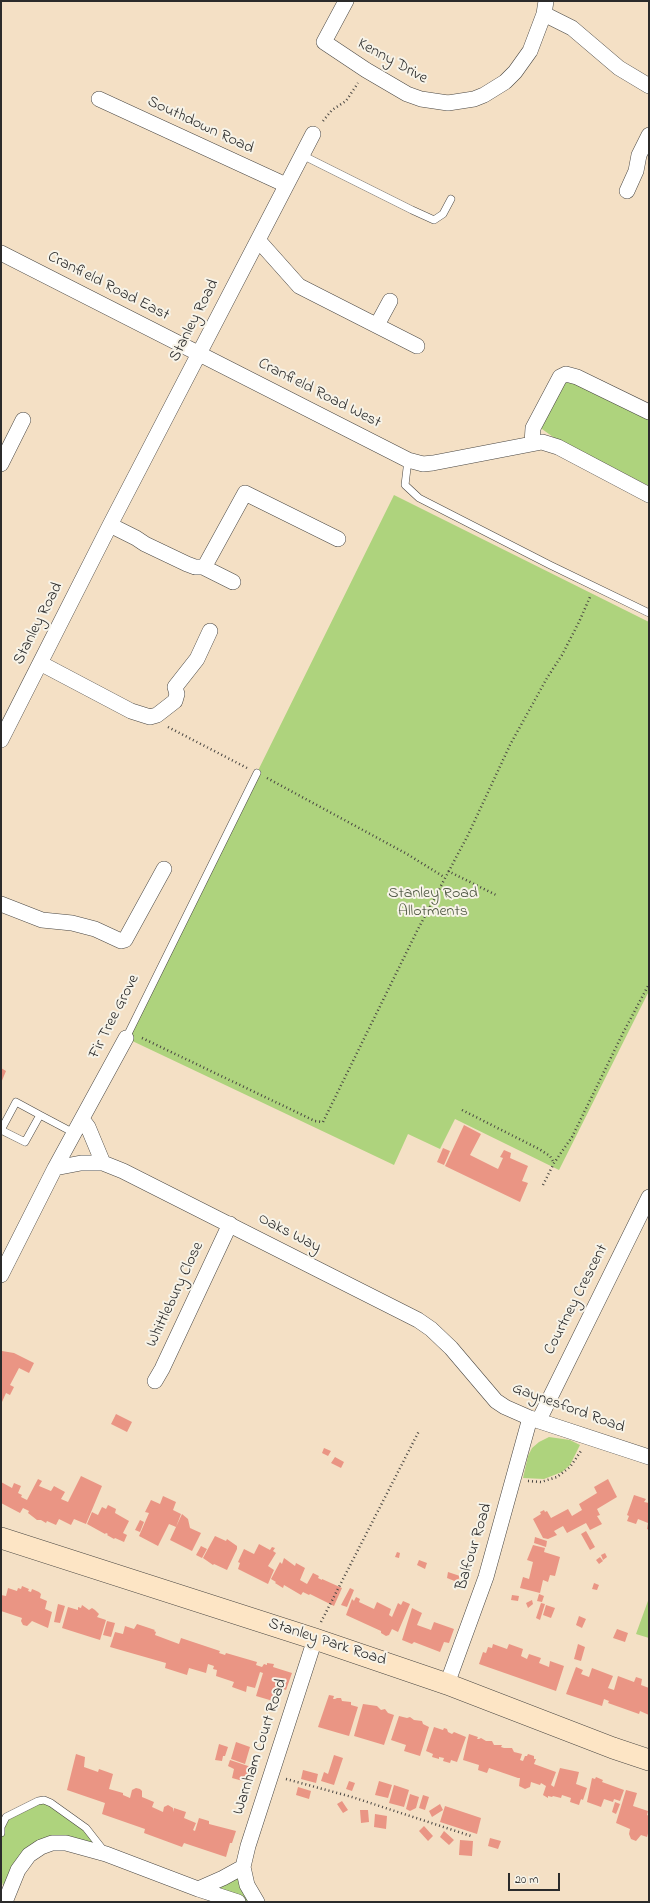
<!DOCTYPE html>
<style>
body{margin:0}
#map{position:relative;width:650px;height:1903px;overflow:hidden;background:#f4e0c5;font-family:"Indie Flower",sans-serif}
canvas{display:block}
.frame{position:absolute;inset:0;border:2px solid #2b2b2b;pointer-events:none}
.scale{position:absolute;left:508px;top:1873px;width:52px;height:18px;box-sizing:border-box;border:2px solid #2b2b2b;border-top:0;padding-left:5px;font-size:12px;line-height:14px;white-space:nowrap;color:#2b2b2b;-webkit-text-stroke:3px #f7f3e8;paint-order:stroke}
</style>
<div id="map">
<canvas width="650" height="1903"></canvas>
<div class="frame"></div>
<div class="scale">20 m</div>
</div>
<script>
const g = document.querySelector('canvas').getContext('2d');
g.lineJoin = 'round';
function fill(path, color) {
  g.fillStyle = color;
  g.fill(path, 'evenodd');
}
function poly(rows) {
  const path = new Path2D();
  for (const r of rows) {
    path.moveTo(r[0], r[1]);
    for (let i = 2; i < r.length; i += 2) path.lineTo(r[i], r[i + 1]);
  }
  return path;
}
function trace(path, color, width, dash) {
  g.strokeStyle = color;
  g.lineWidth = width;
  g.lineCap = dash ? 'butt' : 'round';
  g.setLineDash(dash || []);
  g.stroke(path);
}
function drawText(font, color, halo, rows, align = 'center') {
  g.font = font + ' "Indie Flower",sans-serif';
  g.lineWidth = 4;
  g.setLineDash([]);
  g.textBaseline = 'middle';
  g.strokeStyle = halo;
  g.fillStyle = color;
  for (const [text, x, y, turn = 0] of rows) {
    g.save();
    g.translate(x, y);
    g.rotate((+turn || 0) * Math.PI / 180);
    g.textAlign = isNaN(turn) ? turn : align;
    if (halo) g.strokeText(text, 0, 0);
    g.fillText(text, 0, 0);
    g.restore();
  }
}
fill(poly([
 [568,379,649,419,649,486,553,437,542,429,542,426,562,384],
 [394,495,649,622,649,991,559,1170,455,1119,440,1149,408,1134,394,1165,126,1038],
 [549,1437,570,1440,580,1445,570,1465,562,1472,544,1479,523,1478,528,1456,532,1448,539,1442],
 [649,1598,649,1638,636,1634],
 [43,1802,56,1808,85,1831,97,1847,47,1840,5,1892,1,1879,2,1828,4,1822],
 [240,1873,250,1902,207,1889]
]), '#aed37d');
fill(poly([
 [1,1068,6,1071,1,1083],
 [464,1125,481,1134,470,1155,498,1169,503,1158,500,1157,504,1150,511,1153,510,1158,528,1166,522,1181,528,1183,520,1202,445,1166],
 [443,1148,450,1151,444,1165,437,1162],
 [2,1351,14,1353,34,1363,29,1373,19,1368,10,1385,14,1387,10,1395,6,1393,2,1402],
 [116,1414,132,1422,127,1432,111,1424],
 [324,1448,331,1451,328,1456,322,1453],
 [335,1457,344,1462,341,1468,331,1463],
 [81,1476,102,1486,86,1524,74,1519,71,1525,59,1519,56,1525,47,1521,46,1523,41,1520,37,1520,28,1513,29,1511,23,1508,20,1513,1,1503,1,1482,12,1488,14,1483,21,1486,18,1493,22,1495,21,1497,27,1500,38,1479,42,1481,39,1486,51,1491,54,1486,65,1492,61,1499,68,1502],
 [608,1479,617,1497,597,1509,600,1515,597,1516,602,1524,590,1530,586,1523,567,1533,563,1526,554,1531,557,1535,548,1539,543,1538,533,1519,541,1514,540,1512,544,1510,545,1512,547,1511,551,1518,568,1509,572,1516,582,1510,579,1504,597,1493,594,1487],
 [634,1495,646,1499,644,1502,649,1503,649,1530,647,1529,648,1523,638,1519,636,1524,627,1521,629,1516,627,1515],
 [163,1496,176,1502,173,1510,181,1514,176,1527,169,1524,158,1546,139,1536,149,1513,145,1512,151,1500,160,1504],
 [108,1505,116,1509,115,1513,129,1521,123,1533,127,1535,124,1542,115,1538,114,1539,107,1535,108,1534,106,1533,105,1534,87,1524,92,1512,98,1515,102,1507,106,1509],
 [182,1514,188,1519,190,1528,201,1533,192,1551,170,1540],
 [140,1520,144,1522,140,1532,135,1530],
 [586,1531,595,1547,590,1550,581,1534],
 [215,1536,226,1541,227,1539,237,1546,237,1549,227,1570,214,1564,213,1565,203,1558],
 [535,1537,547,1541,546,1547,534,1543],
 [259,1544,270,1550,272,1547,275,1548,273,1551,276,1553,268,1566,274,1570,268,1584,238,1569,240,1563,238,1562,244,1549,254,1554],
 [533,1545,545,1548,544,1552,560,1557,555,1576,550,1575,548,1582,543,1580,540,1593,520,1588,523,1577,529,1579,533,1562,527,1560],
 [201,1546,207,1549,202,1558,196,1555],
 [397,1552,400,1553,399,1558,395,1557],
 [605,1553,607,1557,603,1560,601,1555],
 [600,1557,603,1561,599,1564,596,1560],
 [284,1558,295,1566,296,1563,305,1568,300,1580,307,1584,313,1573,319,1576,318,1578,322,1580,322,1579,342,1588,334,1606,310,1594,309,1595,303,1592,301,1595,284,1585,283,1588,275,1583,276,1582,271,1579,280,1562,282,1564],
 [419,1560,427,1563,425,1569,417,1565],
 [448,1572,460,1576,457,1582,447,1578],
 [594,1583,599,1585,597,1590,592,1589],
 [22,1586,29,1589,28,1591,31,1592,32,1589,39,1592,41,1594,40,1598,47,1601,45,1609,52,1612,48,1628,32,1621,27,1626,23,1625,21,1621,22,1618,1,1611,1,1595,6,1596,8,1588,17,1591,18,1588,21,1589],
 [350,1588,354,1590,347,1607,341,1605],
 [539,1594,544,1596,542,1602,537,1601],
 [512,1595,519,1596,518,1601,511,1600],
 [356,1597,360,1599,359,1602,374,1609,377,1602,391,1609,389,1615,392,1617,398,1603,401,1605,403,1601,410,1604,398,1632,392,1629,389,1635,386,1636,381,1633,381,1631,346,1615,352,1599,354,1601],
 [532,1600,533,1604,528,1608,526,1603],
 [541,1603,545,1604,540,1620,536,1618],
 [58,1604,65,1606,60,1623,54,1622],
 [82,1605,89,1610,92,1608,95,1610,99,1614,97,1617,106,1620,100,1640,62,1628,68,1607,78,1610,78,1607,81,1608],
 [546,1605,555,1608,551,1618,543,1615],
 [412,1608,422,1613,417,1625,431,1630,434,1622,454,1629,449,1643,444,1642,440,1652,414,1642,412,1644,402,1640],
 [579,1616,586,1619,582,1628,576,1625],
 [107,1621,115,1623,111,1637,103,1635],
 [137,1624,155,1630,154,1631,156,1632,155,1635,179,1644,181,1638,220,1651,219,1653,225,1655,226,1653,257,1662,256,1665,262,1667,264,1664,267,1665,267,1663,274,1664,273,1667,292,1673,286,1690,278,1687,273,1701,256,1696,263,1673,260,1672,255,1688,247,1686,246,1692,232,1687,234,1682,216,1676,217,1670,213,1669,214,1666,208,1664,206,1673,189,1668,187,1675,165,1668,166,1663,110,1647,115,1632,123,1634,125,1626,134,1629],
 [617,1629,628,1633,625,1642,613,1638],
 [493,1644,507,1649,509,1644,523,1649,521,1656,527,1659,529,1654,541,1658,539,1663,549,1667,550,1661,564,1666,556,1691,479,1664,483,1652,486,1653,488,1647,492,1648],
 [578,1644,585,1647,581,1661,574,1659],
 [576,1667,583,1670,581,1674,589,1677,592,1668,613,1676,608,1688,614,1690,618,1676,634,1682,636,1677,642,1679,641,1685,649,1688,649,1715,640,1711,639,1714,608,1703,609,1701,604,1699,602,1706,566,1694],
 [329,1695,334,1696,333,1699,335,1699,337,1698,341,1698,342,1701,351,1702,351,1705,358,1707,349,1736,318,1727],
 [363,1704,377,1706,381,1710,385,1709,388,1713,394,1715,384,1745,354,1736],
 [399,1716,407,1718,410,1717,414,1720,422,1721,423,1724,429,1727,420,1756,404,1751,406,1745,391,1740],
 [434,1727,443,1730,444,1728,447,1729,448,1732,452,1734,454,1732,466,1737,457,1762,451,1760,450,1763,443,1761,444,1758,439,1757,439,1759,432,1757,433,1754,426,1751],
 [469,1734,478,1737,477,1739,479,1739,481,1738,486,1741,492,1741,494,1745,502,1745,501,1747,504,1748,512,1748,514,1752,522,1754,520,1760,523,1761,525,1756,527,1756,528,1754,534,1756,534,1759,536,1759,534,1764,556,1772,551,1785,554,1787,560,1768,579,1772,576,1784,587,1788,583,1800,581,1799,579,1805,570,1802,571,1798,562,1795,561,1798,553,1796,552,1797,548,1796,548,1798,543,1795,546,1786,541,1783,540,1785,531,1782,530,1787,525,1789,519,1786,520,1778,518,1778,489,1768,487,1773,478,1770,479,1765,463,1760],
 [236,1742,250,1747,245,1764,231,1759],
 [219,1744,228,1747,225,1756,223,1756,222,1761,215,1760],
 [76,1754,85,1757,84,1767,98,1772,99,1769,113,1774,109,1789,123,1793,123,1795,130,1798,132,1790,136,1788,140,1789,142,1791,142,1797,154,1802,152,1807,163,1812,164,1807,168,1805,173,1808,173,1812,174,1808,186,1812,184,1818,196,1823,193,1830,195,1831,199,1818,209,1821,209,1824,236,1831,232,1843,230,1843,226,1857,184,1843,182,1847,144,1833,145,1829,102,1814,105,1803,67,1790],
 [334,1755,343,1758,334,1785,321,1781,324,1772,328,1774],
 [230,1760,254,1768,250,1783,232,1778,234,1769,228,1766],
 [303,1770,318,1774,316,1783,301,1779],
 [596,1777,603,1780,602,1782,624,1790,620,1801,614,1799,613,1802,604,1799,601,1807,587,1802,592,1778,595,1779],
 [349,1781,355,1783,352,1791,346,1789],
 [379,1781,392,1785,388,1798,375,1795],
 [394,1785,409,1790,404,1807,389,1803],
 [298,1787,311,1791,309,1799,296,1795],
 [626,1790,637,1793,633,1806,648,1811,647,1815,649,1816,649,1830,647,1837,641,1835,636,1841,631,1839,629,1834,630,1829,616,1823],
 [410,1794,419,1797,416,1808,410,1811,406,1809],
 [423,1795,429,1797,425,1810,419,1808],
 [342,1801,348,1810,343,1813,337,1804],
 [615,1802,620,1804,616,1814,612,1812],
 [440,1804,443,1810,432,1817,429,1811],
 [445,1806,481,1818,477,1834,440,1822],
 [360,1810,368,1810,369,1822,361,1823],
 [375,1814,387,1816,386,1829,374,1827],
 [424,1826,433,1836,428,1841,419,1831],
 [444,1831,454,1840,449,1845,440,1837],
 [490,1838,501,1841,498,1849,488,1846],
 [460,1840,473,1841,472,1856,459,1855]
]), '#ea9584');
const lane = poly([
 [302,155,412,210,434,220,443,214,451,199],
 [408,460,405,485,419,498,550,565,649,613],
 [126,1038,257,773],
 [40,1115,25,1142,1,1130,16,1102,40,1115,74,1133],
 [1,1833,1,1827,6,1817,38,1801,44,1800,51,1803,86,1828,104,1851]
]);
const street = poly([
 [346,1,324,42,366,70,407,94,421,99,448,103,474,99,484,95,505,82,515,72,530,51,544,14,546,1],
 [544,14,572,28,619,68,649,86],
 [99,99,286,185],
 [627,191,636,171,639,155,649,135],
 [258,240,299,286,417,346],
 [1,253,408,460,423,464,433,463,542,442,558,447,649,495],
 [377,325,390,301],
 [532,443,533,428,560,377,566,374,577,377,649,412],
 [1,464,23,420],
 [110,525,136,538,145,544,187,564,195,567,203,567,233,582],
 [203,567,206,564,245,493,338,539],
 [40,663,131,711,150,717,157,715,175,701,177,694,175,687,197,659,210,631],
 [1,740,110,525,313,134],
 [1,904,42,920,72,923,95,929,121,941,125,940,164,869],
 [82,1119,88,1127,103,1163],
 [55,1168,81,1163,103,1163,123,1171,418,1320,431,1329,451,1348,496,1401,505,1407,530,1418,649,1457],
 [1,1275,55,1168,126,1038],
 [155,1381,162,1369,230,1224],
 [539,1420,649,1197],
 [447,1684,486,1577,530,1418],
 [243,1867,247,1885,257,1902],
 [198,1889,223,1878,243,1867,248,1846,315,1639],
 [5,1902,18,1870,29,1855,41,1847,52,1843,66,1843,106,1854,198,1889,238,1902]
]);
const secondary = poly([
 [1,1538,315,1639,447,1684,613,1748,649,1760]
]);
trace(lane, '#494642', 8);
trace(street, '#494642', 16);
trace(secondary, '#494642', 22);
trace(poly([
 [323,121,332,110,346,101,358,83],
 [168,727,247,768],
 [267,778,407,854,444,877],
 [448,871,498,896],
 [142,1038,315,1121,323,1122,418,929,468,835,510,745,547,678,562,655,579,622,590,597],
 [462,1110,539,1149,550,1156,554,1163],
 [543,1185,554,1163,572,1137,623,1033,649,984],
 [528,1481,541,1482,557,1477,570,1467,581,1451],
 [321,1622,419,1431],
 [286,1779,352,1797,471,1836]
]), '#494642', 2.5, [1, 3]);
trace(lane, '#fff', 7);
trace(street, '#fff', 15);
trace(secondary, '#fde5c5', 21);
drawText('16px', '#2b2b2b', '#f7f3e8', [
 ["Kenny Drive",392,62,29],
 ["Southdown Road",200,126,25],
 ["Cranfield Road East",108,287,27],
 ["Stanley Road",195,321,-63],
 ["Cranfield Road West",319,394,27],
 ["Stanley Road",39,624,-63],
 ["Fir Tree Grove",115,1017,-63],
 ["Oaks Way",289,1234,27],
 ["Whittlebury Close",176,1295,-65],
 ["Courtney Crescent",577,1300,-63],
 ["Gaynesford Road",568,1409,20],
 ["Balfour Road",475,1547,-73],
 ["Stanley Park Road",327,1643,18],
 ["Warnham Court Road",261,1747,-72]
]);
drawText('16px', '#4c5540', '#f7f3e8', [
 ["Stanley Road",433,894],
 ["Allotments",433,912]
]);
</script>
